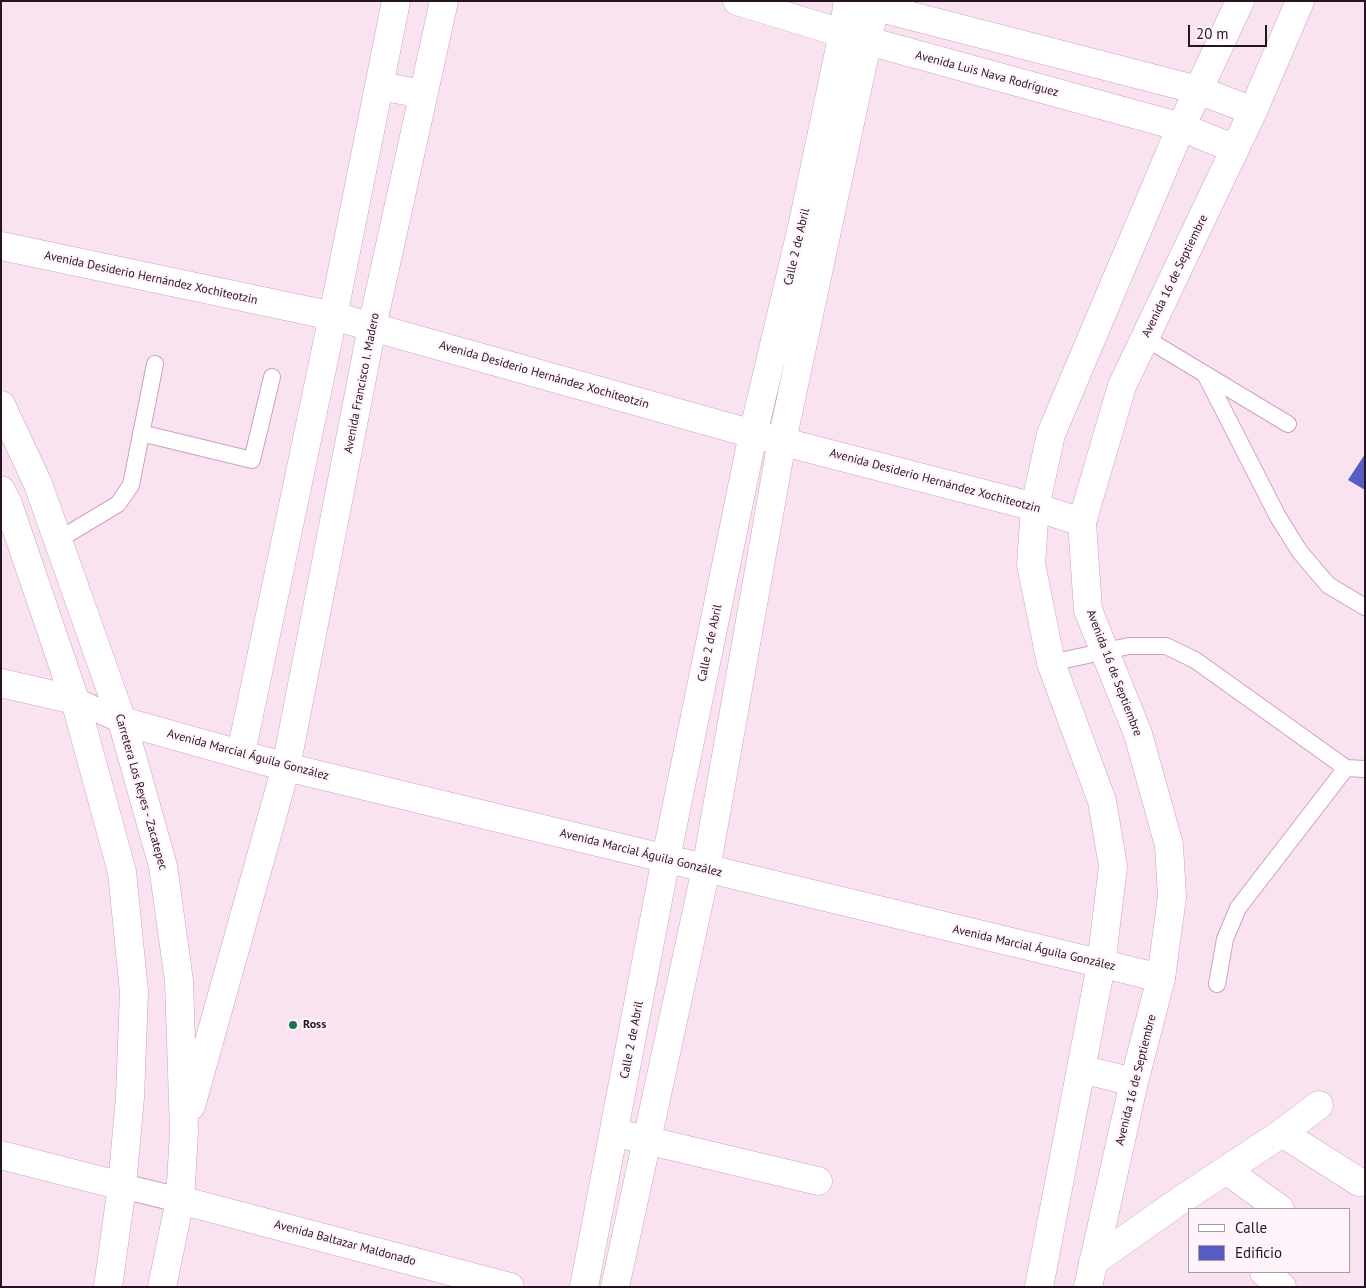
<!DOCTYPE html>
<meta charset="utf-8">
<style>
body{margin:0}
#map{position:relative;width:1366px;height:1288px;overflow:hidden;background:#f9e3f1;font-family:"PT Sans",sans-serif}
canvas{display:block}
.frame{position:absolute;inset:0;border:2px solid #271422;pointer-events:none}
.legend{position:absolute;left:1188px;top:1208px;width:162px;height:65px;box-sizing:border-box;background:#fff4fb;border:1px solid #a99aa4;margin:0;padding:6px 9px;list-style:none;font-size:15px;color:#271422}
.legend li{display:flex;align-items:center;gap:10px;height:25px}
.legend b{width:25px;border:1px solid #a99aa4}
.scale{position:absolute;left:1188px;top:25px;width:79px;height:22px;box-sizing:border-box;border:2px solid #271422;border-top:0;padding-left:6px;font-size:15px;line-height:18px;white-space:nowrap;color:#271422;-webkit-text-stroke:4px #fff4fb;paint-order:stroke}
</style>
<div id="map">
<canvas width="1366" height="1288"></canvas>
<div class="frame"></div>
<ul class="legend">
<li><b style="height:6px;background:#fff"></b>Calle</li>
<li><b style="height:14px;background:#585dc6"></b>Edificio</li>
</ul>
<div class="scale">20 m</div>
</div>
<script>
const g = document.querySelector('canvas').getContext('2d');
g.lineJoin = 'round';
function fill(path, color) {
  g.fillStyle = color;
  g.fill(path, 'evenodd');
}
function poly(rows) {
  const path = new Path2D();
  for (const r of rows) {
    path.moveTo(r[0], r[1]);
    for (let i = 2; i < r.length; i += 2) path.lineTo(r[i], r[i + 1]);
  }
  return path;
}
function trace(path, color, width, dash) {
  g.strokeStyle = color;
  g.lineWidth = width;
  g.lineCap = dash ? 'butt' : 'round';
  g.setLineDash(dash || []);
  g.stroke(path);
}
function drawText(font, color, halo, rows, align = 'center') {
  g.font = font + ' "PT Sans",sans-serif';
  g.lineWidth = 4.5;
  g.setLineDash([]);
  g.textBaseline = 'middle';
  g.strokeStyle = halo;
  g.fillStyle = color;
  for (const [text, x, y, turn = 0] of rows) {
    g.save();
    g.translate(x, y);
    g.rotate((+turn || 0) * Math.PI / 180);
    g.textAlign = isNaN(turn) ? turn : align;
    if (halo) g.strokeText(text, 0, 0);
    g.fillText(text, 0, 0);
    g.restore();
  }
}
fill(poly([
 [1365,454,1365,490,1348,480]
]), '#585dc6');
const service = poly([
 [1145,338,1288,424],
 [1205,374,1278,517,1300,552,1328,585,1365,607],
 [141,433,252,460,272,377],
 [58,540,118,504,131,485,155,364],
 [1051,663,1129,646,1166,646,1195,660,1346,768,1365,769],
 [1217,984,1225,939,1238,908,1346,768]
]);
const pedestrian = poly([
 [75,700,122,721],
 [122,1186,180,1200]
]);
const minor = poly([
 [737,1,868,41,1181,127,1235,149],
 [857,2,1198,90,1253,111],
 [379,86,423,94],
 [1,683,75,700],
 [122,721,286,767,1161,978],
 [241,753,333,316,396,1],
 [286,767,372,327,444,1],
 [1282,1133,1359,1182],
 [629,1136,818,1181],
 [1,1155,122,1186],
 [1226,1170,1280,1209],
 [180,1200,510,1287],
 [1093,1262,1178,1202,1282,1133,1319,1105],
 [1264,1272,1282,1287],
 [584,1287,666,858,708,653,753,434,803,223,843,33,848,1],
 [615,1287,706,869,782,441,876,1]
]);
const tertiary = poly([
 [1035,507,1051,434,1181,127,1240,1],
 [1082,522,1122,386,1253,111,1300,1]
]);
const secondary = poly([
 [1,246,333,316,753,434,1035,507,1082,522,1088,610,1138,734,1169,845,1172,897,1161,978,1134,1082,1088,1287],
 [1035,507,1031,564,1051,663,1102,801,1113,866,1101,965,1039,1287],
 [1081,1069,1134,1082]
]);
const primary = poly([
 [1,405,38,484,122,721,163,866,179,981,184,1131,180,1200,162,1287],
 [1,490,8,504,75,700,122,872,134,992,130,1097,122,1186,108,1287],
 [191,1106,286,767]
]);
trace(service, '#d19ec2', 18);
trace(pedestrian, '#d19ec2', 26);
trace(minor, '#d19ec2', 29);
trace(tertiary, '#d19ec2', 29);
trace(secondary, '#d19ec2', 29);
trace(primary, '#d19ec2', 29);
trace(service, '#fff', 16);
trace(pedestrian, '#fff', 24);
trace(minor, '#fff', 28);
trace(tertiary, '#fff', 28);
trace(secondary, '#fff', 28);
trace(primary, '#fff', 28);
for (const [x, y, r, color] of [
 [293,1025,5,"#187449"]
]) {
  const dot = new Path2D();
  dot.arc(x, y, r, 0, 2 * Math.PI);
  g.fillStyle = color;
  g.fill(dot);
  trace(dot, '#fff4fb', 2);
}
drawText('12px', '#271422', '#fff4fb', [
 ["Avenida Luis Nava Rodríguez",987,74,15],
 ["Calle 2 de Abril",797,247,-77],
 ["Avenida 16 de Septiembre",1175,276,-64],
 ["Avenida Desiderio Hernández Xochiteotzin",151,278,12],
 ["Avenida Desiderio Hernández Xochiteotzin",544,375,16],
 ["Avenida Francisco I. Madero",362,383,-79],
 ["Avenida Desiderio Hernández Xochiteotzin",935,481,15],
 ["Calle 2 de Abril",710,643,-78],
 ["Avenida 16 de Septiembre",1114,673,69],
 ["Avenida Marcial Águila González",248,755,15],
 ["Carretera Los Reyes - Zacatepec",141,792,74],
 ["Avenida Marcial Águila González",641,853,14],
 ["Avenida Marcial Águila González",1034,948,13],
 ["Calle 2 de Abril",632,1040,-79],
 ["Avenida 16 de Septiembre",1136,1080,-76],
 ["Avenida Baltazar Maldonado",345,1243,15]
]);
drawText('bold 12px', '#271422', '#fff4fb', [
 ["Ross",303,1025]
], 'left');
</script>
